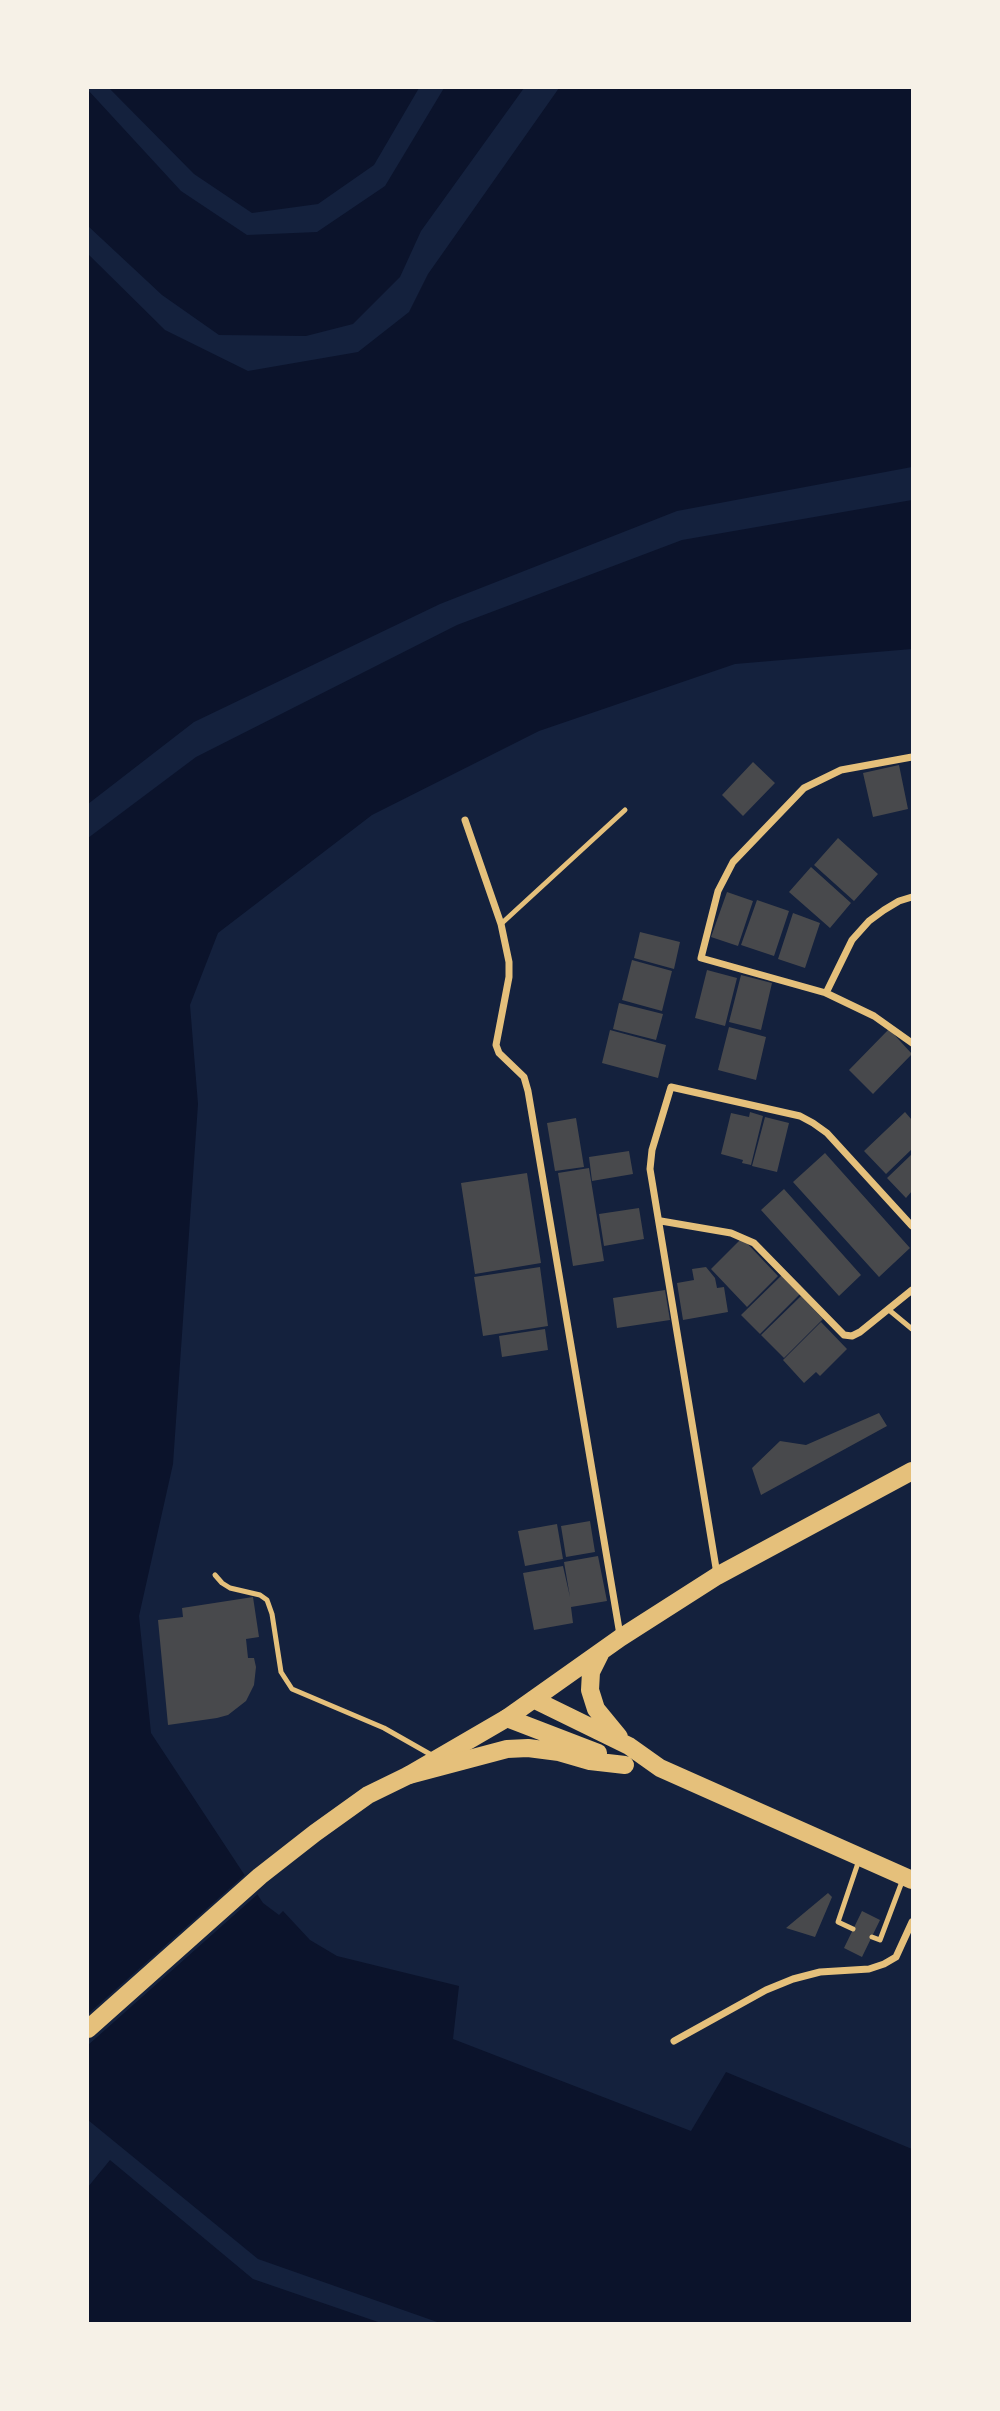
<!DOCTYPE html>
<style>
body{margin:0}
#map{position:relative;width:1000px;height:2411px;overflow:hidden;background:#14213d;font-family:Barlow,sans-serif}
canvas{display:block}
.frame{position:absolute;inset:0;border:89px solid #f6f1e7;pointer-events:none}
</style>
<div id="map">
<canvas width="1000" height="2411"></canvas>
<div class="frame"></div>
</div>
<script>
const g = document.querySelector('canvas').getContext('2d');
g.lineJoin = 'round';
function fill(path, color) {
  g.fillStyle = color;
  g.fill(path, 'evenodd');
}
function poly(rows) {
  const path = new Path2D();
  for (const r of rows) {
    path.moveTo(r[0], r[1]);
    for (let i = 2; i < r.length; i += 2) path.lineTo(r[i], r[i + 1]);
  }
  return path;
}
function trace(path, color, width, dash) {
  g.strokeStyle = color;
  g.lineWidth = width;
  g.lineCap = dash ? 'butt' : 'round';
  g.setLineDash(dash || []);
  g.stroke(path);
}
fill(poly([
 [109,88,419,88,374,165,318,204,252,213,194,174],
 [444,88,524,88,421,231,400,277,353,324,306,336,219,335,162,295,88,226,88,90,181,191,247,235,317,232,385,186],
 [559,88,912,88,912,467,677,511,440,604,194,722,88,804,88,254,165,330,248,371,358,352,409,312,428,274],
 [912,500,912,649,735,664,539,731,372,815,218,933,190,1005,198,1104,173,1464,139,1616,151,1733,263,1903,279,1915,283,1911,310,1940,337,1956,459,1986,453,2039,691,2131,726,2072,912,2149,912,2323,440,2323,258,2259,88,2120,88,838,196,757,457,625,682,540],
 [110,2160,253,2279,381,2323,88,2323,88,2187]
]), '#0b132b');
fill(poly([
 [247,1873,260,1892,88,2045,88,2014]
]), '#14213d');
fill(poly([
 [753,762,775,783,743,816,722,795],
 [899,765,908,809,873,817,863,773],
 [838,838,878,874,854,901,814,865],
 [811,867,851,903,830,928,789,892],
 [727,892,753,901,738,946,711,937],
 [757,900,789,911,774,956,741,945],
 [793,913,820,923,805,968,778,959],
 [640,932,680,942,674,969,634,958],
 [632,960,672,971,662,1011,622,1000],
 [707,970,737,978,725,1026,695,1018],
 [741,975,772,983,761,1030,729,1022],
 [619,1003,663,1014,656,1040,613,1029],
 [729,1027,766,1037,756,1080,718,1070],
 [889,1029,912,1054,873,1094,849,1070],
 [610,1030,666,1045,658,1078,602,1063],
 [750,1112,763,1116,751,1165,742,1163,743,1160,721,1154,731,1113,749,1117],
 [905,1112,912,1120,912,1149,886,1174,864,1151],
 [765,1117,789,1123,777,1172,752,1166],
 [576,1118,584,1167,555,1171,547,1123],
 [629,1151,633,1174,592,1181,589,1157],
 [825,1153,910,1248,879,1277,793,1182],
 [912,1154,912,1191,906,1198,887,1178],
 [589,1168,604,1261,573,1266,558,1173],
 [527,1173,541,1263,475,1274,461,1183],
 [784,1189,861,1275,839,1296,761,1210],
 [639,1208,644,1239,604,1246,599,1214],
 [742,1238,778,1276,747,1307,711,1269],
 [540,1267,548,1326,483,1336,474,1277],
 [706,1267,715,1278,717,1288,724,1287,728,1312,683,1320,677,1283,694,1280,692,1269],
 [783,1274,801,1293,760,1334,741,1315],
 [665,1290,670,1320,617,1328,613,1298],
 [801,1296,823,1319,784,1358,761,1335],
 [821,1322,847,1349,820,1376,816,1372,804,1383,783,1360],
 [545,1329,548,1350,502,1357,499,1336],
 [879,1413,887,1426,761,1495,752,1468,780,1441,806,1445],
 [590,1521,595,1552,566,1557,561,1526],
 [557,1524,563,1559,525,1566,518,1531],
 [598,1556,607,1601,571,1607,573,1623,534,1630,523,1573,563,1566,570,1597,564,1562],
 [253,1597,259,1637,246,1639,248,1658,254,1658,256,1667,254,1685,246,1701,228,1715,217,1718,168,1725,158,1620,183,1617,182,1608],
 [828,1893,832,1897,815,1937,786,1928],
 [862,1911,880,1920,862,1957,844,1948]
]), '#48494c');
trace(poly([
 [501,924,625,810],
 [889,1310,912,1329],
 [215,1575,222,1583,230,1588,260,1595,267,1600,272,1614,281,1672,292,1689,384,1728,435,1757],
 [853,1929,838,1922,859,1860],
 [872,1937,880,1940,903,1879]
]), '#e5c07b', 5);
trace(poly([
 [912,757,841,770,804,788,733,862,718,891,701,958,826,993,874,1016,912,1043],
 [465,820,501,924,509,962,509,977,496,1045,499,1053,524,1077,528,1091,620,1635],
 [826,993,852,940,869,921,884,910,899,901,912,897],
 [661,1221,731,1233,754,1243,844,1335,852,1336,860,1332,912,1290],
 [717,1574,650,1169,652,1150,671,1087,800,1116,813,1123,827,1133,912,1226],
 [674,2041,766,1990,793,1979,820,1972,869,1969,884,1964,896,1957,912,1922]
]), '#e5c07b', 7);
trace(poly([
 [88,2029,260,1876,315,1833,368,1795,409,1775,507,1718]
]), '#e5c07b', 18);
trace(poly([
 [600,1654,591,1672,590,1690,596,1709,619,1737],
 [535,1700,629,1746,660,1768,912,1880],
 [507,1718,620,1638,717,1576,912,1471],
 [507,1718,598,1753],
 [409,1775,507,1749,528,1748,559,1752,590,1761,625,1765]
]), '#e5c07b', 18);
</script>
